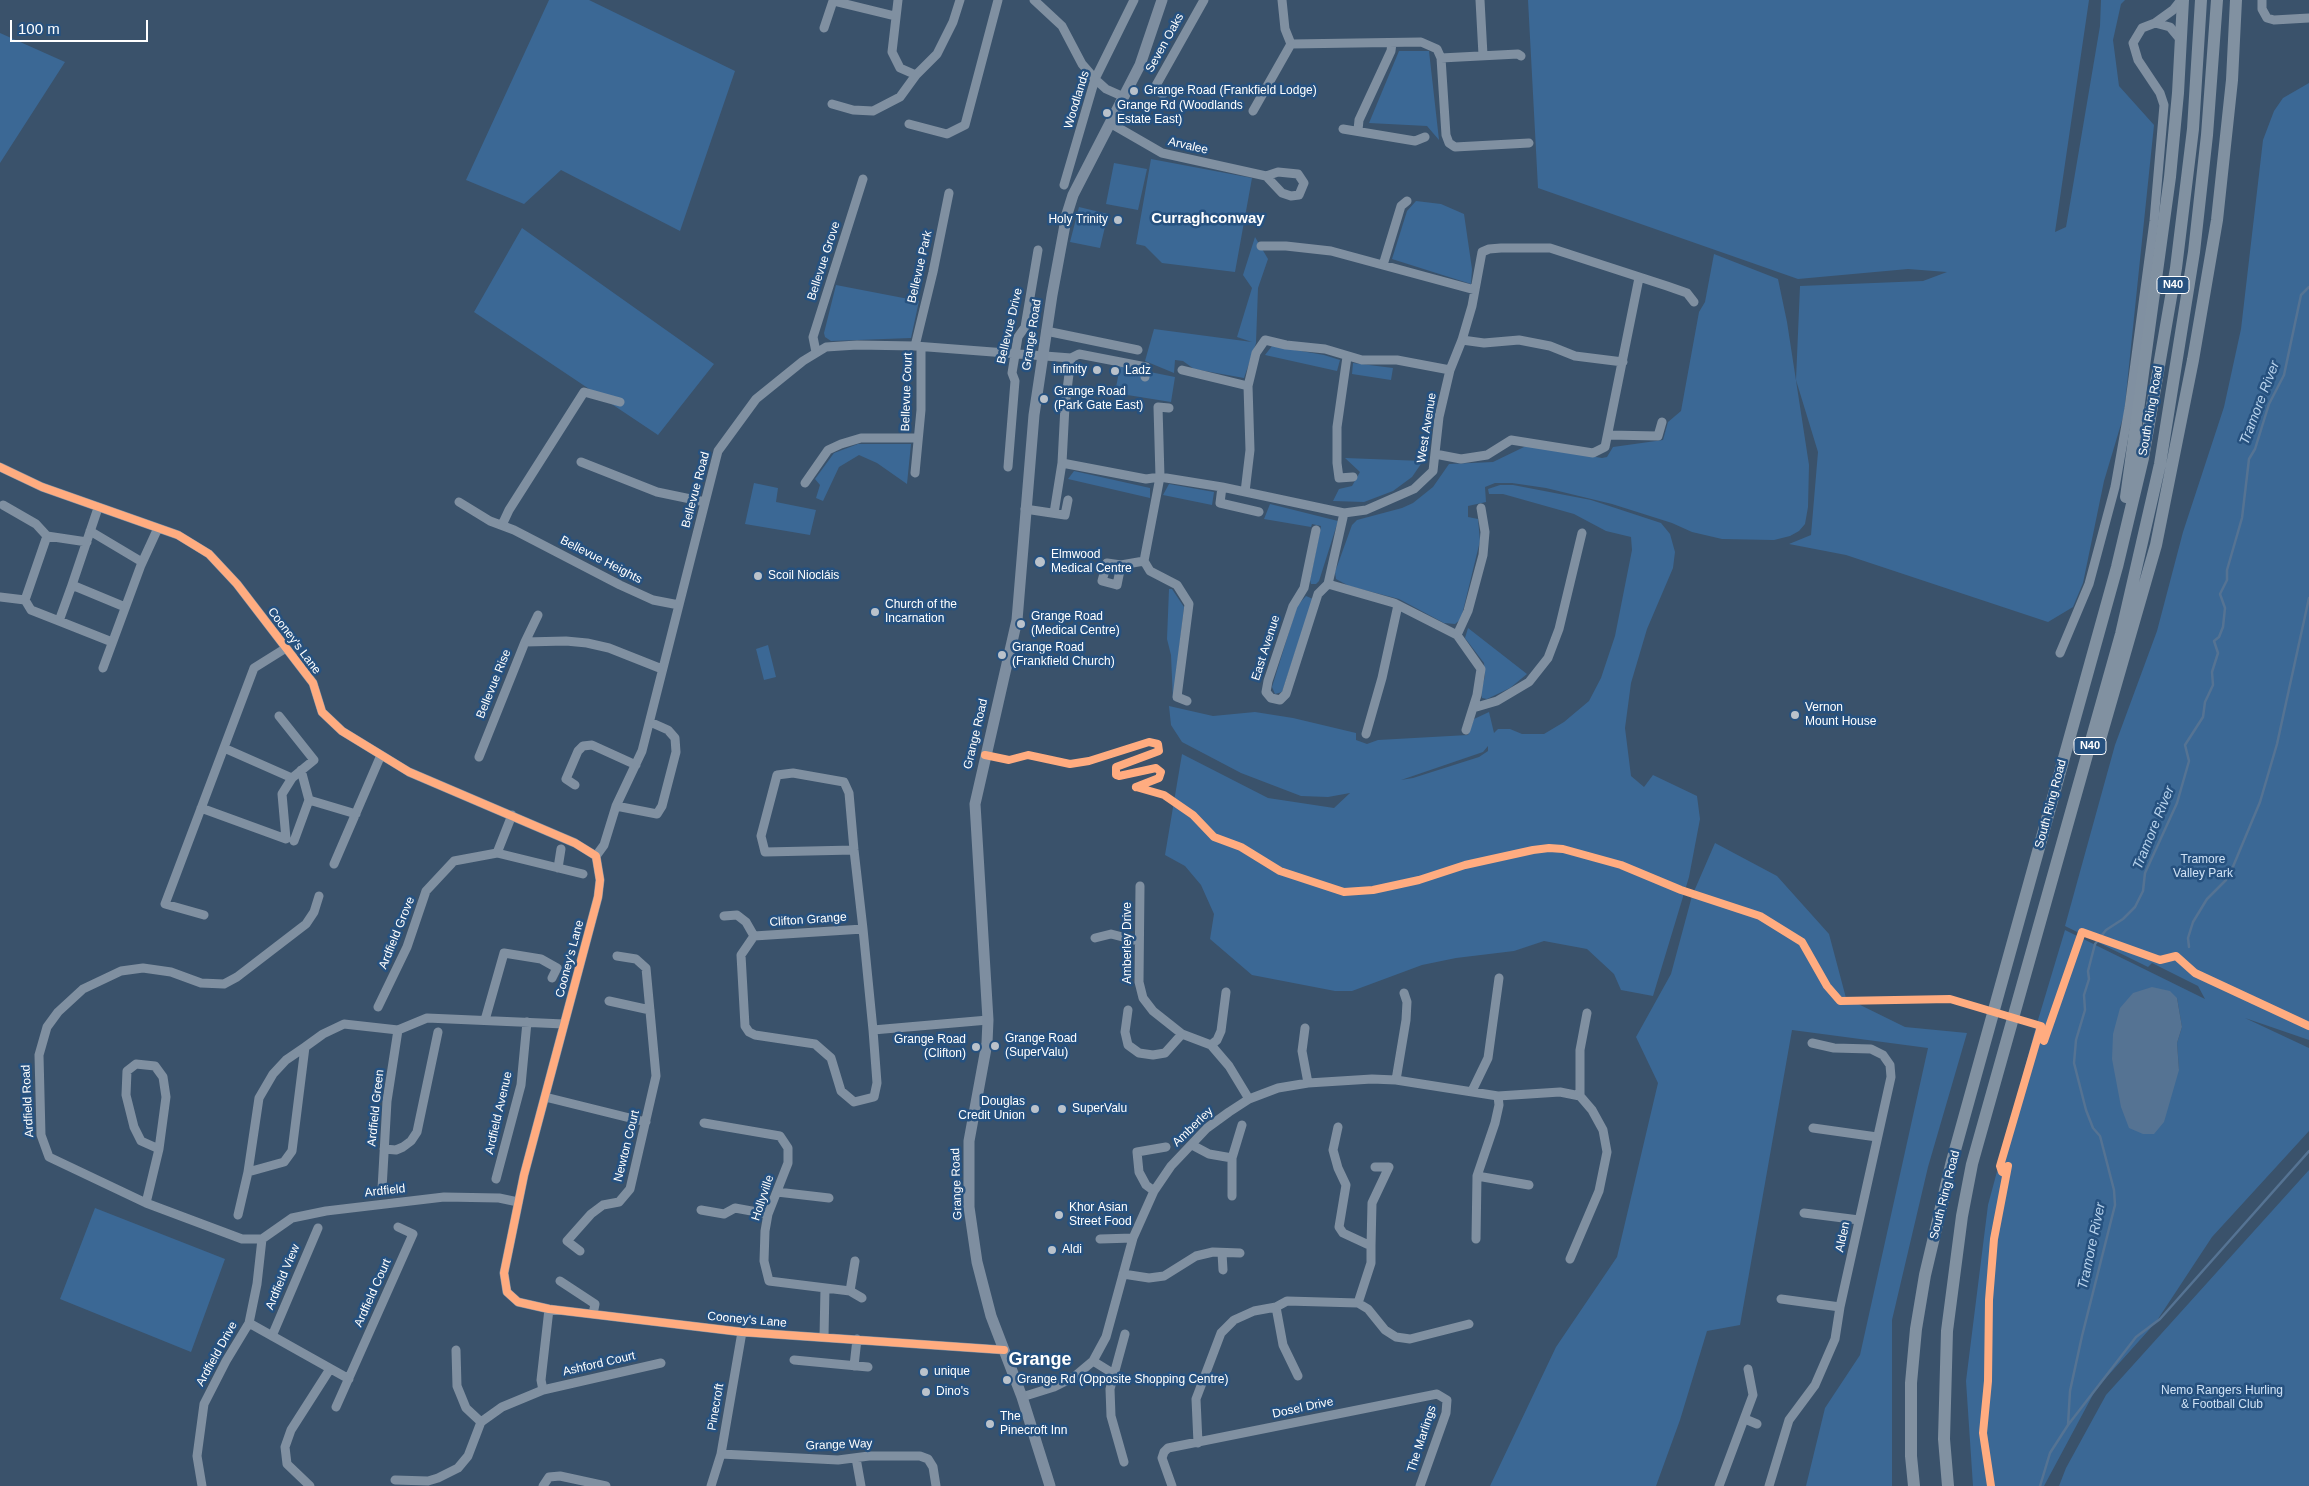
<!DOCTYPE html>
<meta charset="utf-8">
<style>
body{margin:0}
#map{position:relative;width:2309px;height:1486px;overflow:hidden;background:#3a526b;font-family:Helvetica,sans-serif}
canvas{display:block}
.scale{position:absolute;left:10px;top:20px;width:138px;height:22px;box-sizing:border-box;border:2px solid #fff;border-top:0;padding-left:6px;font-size:15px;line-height:18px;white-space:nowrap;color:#fff;-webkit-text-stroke:4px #26517f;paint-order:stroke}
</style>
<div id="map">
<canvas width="2309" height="1486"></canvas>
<div class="scale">100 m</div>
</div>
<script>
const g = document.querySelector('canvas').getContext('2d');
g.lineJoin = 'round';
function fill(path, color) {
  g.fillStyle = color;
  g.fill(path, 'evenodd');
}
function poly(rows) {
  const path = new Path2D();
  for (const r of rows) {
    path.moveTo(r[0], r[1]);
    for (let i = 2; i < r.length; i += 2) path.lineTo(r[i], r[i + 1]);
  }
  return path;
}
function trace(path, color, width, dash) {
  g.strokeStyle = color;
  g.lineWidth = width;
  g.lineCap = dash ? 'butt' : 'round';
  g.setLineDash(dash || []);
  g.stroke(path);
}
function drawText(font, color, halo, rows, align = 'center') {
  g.font = font + ' Helvetica,sans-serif';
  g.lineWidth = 5;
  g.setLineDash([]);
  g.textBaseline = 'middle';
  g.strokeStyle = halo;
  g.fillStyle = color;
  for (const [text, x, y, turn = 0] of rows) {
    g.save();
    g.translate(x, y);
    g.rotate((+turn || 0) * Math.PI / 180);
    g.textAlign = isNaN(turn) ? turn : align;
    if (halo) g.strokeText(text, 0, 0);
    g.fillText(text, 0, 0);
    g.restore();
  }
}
fill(poly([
 [549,0,589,0,735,71,680,231,561,170,524,204,466,180],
 [1528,0,2089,0,2055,232,2066,227,2100,26,2101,0,2125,0,2121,4,2113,40,2119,86,2154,125,2124,414,2104,481,2083,583,2073,607,2048,622,1846,555,1789,544,1811,535,1818,452,1796,380,1800,286,1923,281,1947,272,1908,269,1798,279,1538,188],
 [0,33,65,62,0,163],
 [1399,51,1429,51,1439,140,1427,126,1369,123],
 [2309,83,2309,1040,2245,1018,2309,1048,2309,1131,2212,1237,2156,1322,2096,1389,2044,1486,1973,1486,1966,1381,1988,1205,2035,1030,2065,930,2205,999,2198,986,2152,963,2148,967,2065,926,2115,745,2157,631,2183,532,2224,407,2241,329,2263,140,2274,111,2283,98],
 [2177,998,2182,1027,2177,1043,2179,1070,2120,1008],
 [1151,159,1252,178,1235,272,1162,263,1145,246,1136,244],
 [1114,163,1147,169,1138,210,1106,204],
 [1416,201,1441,204,1464,214,1472,269,1471,284,1392,259,1407,211],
 [1079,207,1108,214,1100,248,1070,242],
 [522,228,714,364,658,435,474,312],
 [1255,237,1268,259,1258,288,1256,343,1244,378,1194,369,1183,361,1175,360,1174,373,1145,361,1154,329,1252,342,1237,337,1252,288,1243,275],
 [1714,254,1778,279,1787,322,1809,465,1808,507,1805,524,1799,531,1790,536,1774,540,1722,539,1692,532,1672,523,1612,504,1546,488,1512,483,1495,483,1485,487,1486,502,1468,506,1468,517,1478,519,1480,541,1461,619,1455,624,1444,623,1399,599,1349,586,1336,579,1335,572,1352,525,1357,520,1402,508,1413,503,1433,487,1449,464,1493,462,1524,447,1531,446,1602,458,1607,457,1613,447,1663,440,1668,422,1681,411,1699,312,1705,302],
 [836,285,919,301,911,338,831,341,825,337,824,333],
 [1272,346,1324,355,1340,360,1337,371,1265,355],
 [1353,363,1393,368,1391,380,1352,374],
 [1120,366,1175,377,1171,402,1115,393],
 [858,444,911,444,907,484,877,463,859,455,839,467,823,501,816,498,820,485,815,479,834,453],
 [1345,458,1423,461,1412,477,1393,491,1364,502,1333,501,1339,489,1352,486,1360,472],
 [1074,471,1150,488,1150,498,1068,479],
 [754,483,778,488,776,502,816,510,810,535,745,524],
 [1169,484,1214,492,1212,505,1163,495],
 [1500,485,1513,485,1591,500,1661,523,1670,534,1675,552,1673,568,1647,629,1631,683,1625,728,1631,776,1644,787,1653,775,1697,796,1700,819,1689,877,1653,996,1621,990,1614,974,1587,949,1544,941,1514,951,1456,958,1422,965,1352,991,1335,991,1252,975,1210,939,1214,914,1201,885,1185,866,1165,855,1182,754,1268,798,1334,808,1350,793,1328,797,1301,796,1241,773,1182,742,1171,725,1169,706,1213,716,1255,712,1293,718,1356,733,1356,740,1367,744,1378,740,1468,735,1474,719,1489,712,1494,733,1498,729,1510,729,1522,734,1544,734,1564,722,1589,701,1601,678,1615,636,1632,550,1631,537,1606,531,1574,514,1503,494,1489,494,1488,489],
 [1488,746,1488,751,1479,757,1413,778,1401,780,1483,752],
 [1270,504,1338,521,1319,581,1316,584,1311,584,1310,580,1321,526,1312,524,1311,527,1264,519],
 [1169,589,1172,589,1184,607,1173,701,1171,655,1167,639],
 [1306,596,1313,599,1282,692,1275,694,1272,687,1297,606],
 [1468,628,1527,674,1510,688,1487,699,1482,698,1481,691,1485,676,1484,663,1465,638],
 [768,645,776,677,764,680,756,649],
 [1715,843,1777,876,1829,934,1846,998,1905,1027,1967,1033,1928,1167,1892,1320,1892,1486,1806,1486,1825,1408,1860,1355,1928,1048,1792,1030,1740,1325,1707,1331,1680,1420,1656,1486,1490,1486,1556,1347,1617,1257,1658,1083,1636,1037,1671,974,1692,896],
 [2309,1170,2309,1486,2059,1486,2066,1468,2106,1395],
 [95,1208,225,1259,191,1352,60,1299]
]), '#3b6895');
fill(poly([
 [2152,987,2170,991,2177,998,2182,1027,2177,1043,2179,1070,2164,1122,2154,1134,2143,1134,2129,1128,2121,1107,2112,1059,2113,1034,2120,1008,2133,993]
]), '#557393');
trace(poly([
 [2189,947,2188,938,2193,922,2207,899,2226,880,2232,869,2260,802,2277,744,2309,598],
 [2068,1425,2136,1337,2160,1319,2309,1151],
 [2040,1486,2050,1453,2068,1425,2070,1391,2082,1336,2115,1205,2114,1190,2100,1136,2093,1128,2086,1110,2074,1063,2076,1040,2085,1010,2084,995,2089,979,2088,971,2095,944,2106,930,2123,919,2135,907,2143,891,2145,873,2177,803,2189,761,2185,745,2203,717,2205,702,2213,685,2212,672,2218,653,2214,641,2219,637,2223,627,2225,608,2220,594,2227,580,2227,570,2242,518,2249,459,2255,449,2269,404,2284,375,2301,295,2309,287]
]), '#557393', 2.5);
trace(poly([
 [898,0,892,52,900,68,916,75,937,54,953,22,960,0],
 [1034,0,1062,26,1082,64,1095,79,1106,89,1124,97],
 [1282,0,1285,29,1291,44,1421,42,1437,49,1441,58,1446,135,1449,143,1455,147,1529,143],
 [1480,0,1483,55],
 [2262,0,2262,9,2267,18,2274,20,2309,18],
 [2155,23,2173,10,2181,0],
 [824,28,833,1,895,16],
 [1441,58,1518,54,1521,56],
 [1163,94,1154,89,1204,0],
 [832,104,853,110,873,111,900,97,916,75],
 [1253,111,1291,44],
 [1110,123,1162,153,1266,176,1278,172,1298,174,1304,183,1299,195,1291,196,1282,193,1266,176],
 [909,124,947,134,965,125,998,0],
 [1343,129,1415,141,1425,137],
 [1358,130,1359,120,1391,51,1392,43],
 [1064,185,1095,79,1134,0],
 [1261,246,1286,246,1331,251,1475,290],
 [1383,265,1401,206,1407,201],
 [1046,331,1138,350],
 [1462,340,1484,343,1519,340,1550,346,1575,356,1623,362],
 [915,346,933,272,949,193],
 [816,352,813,337,863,179],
 [1347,357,1337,427,1337,463,1339,478,1353,477],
 [1182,370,1248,386,1256,353,1265,340,1286,345,1325,349,1362,360,1397,360,1450,370],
 [1169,408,1158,407,1160,477,1144,561,1150,571,1177,585,1189,604,1177,697,1187,701],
 [1609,435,1658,436,1662,422],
 [1435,454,1461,459,1487,455,1511,440,1593,453,1605,447,1639,278],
 [581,462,657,492,705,502],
 [1062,463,1146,479,1160,477,1222,487,1344,513,1366,510,1414,489,1433,471,1439,417,1450,370,1462,340,1472,306,1482,252,1489,249,1501,248,1550,248,1667,286,1687,293,1694,302],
 [0,467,42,487,178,535,209,554,237,584,313,683,322,712,342,731,409,772,575,843,596,856,600,880,598,897,524,1175,504,1273,507,1292,518,1302,549,1309,742,1332,1004,1350],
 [1008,467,1015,381,1012,373,1018,337,1025,327,1038,250],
 [915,473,921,410,921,347],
 [805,483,828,450,841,444,861,438,918,438],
 [1222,487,1220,503,1259,512],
 [1245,492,1250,450,1248,386],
 [459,502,490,521,514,530,620,585,653,600,679,605],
 [3,505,36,524,47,536],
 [1025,509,1065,515,1068,500],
 [1054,513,1062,463,1065,406,1071,358,1079,354,1146,367,1145,377],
 [1344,513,1328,584,1394,603,1457,635,1481,669,1477,695,1466,730],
 [502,525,509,510,584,392,620,402],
 [1316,530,1304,588,1293,606,1268,681,1266,692,1271,698,1280,700,1286,694,1318,594,1328,584],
 [90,531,142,562],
 [1121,565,1117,585,1102,581,1107,563,1121,565,1144,561],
 [72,585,98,508],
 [0,597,25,600],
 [59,621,31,610,25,600,47,536,87,542],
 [1457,635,1468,611,1483,555,1485,532,1481,508],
 [112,642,59,621,72,585,125,607],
 [525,642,538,615],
 [2060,653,2089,584,2115,487,2129,408,2154,221,2164,105,2160,93,2138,60,2133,43,2142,28,2155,23,2170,27,2180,39],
 [103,668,141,565,158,528],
 [1473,708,1497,701,1529,682,1548,658,1559,629,1582,533],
 [1366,734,1382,678,1398,605],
 [224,748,292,778],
 [479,757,525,642,566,641,587,643,609,648,662,669],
 [301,770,309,800,356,814],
 [575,785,566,779,578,751,583,746,592,745,636,765],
 [616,806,657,814,662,806,676,752,675,738,668,730,650,722],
 [201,808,286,839,282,794,292,778,314,760,279,716],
 [294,841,309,800],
 [854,850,765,852,761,836,777,775,793,773,844,782,849,793,854,850,863,929,873,1030,877,1083,874,1097,854,1102,841,1091,831,1058,815,1044,755,1035,749,1032,745,1026,741,955,754,936,863,929],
 [497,853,512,815],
 [596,856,604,845,616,806,642,751,718,451,756,399,803,361,826,347,857,345,915,346,1071,358],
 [334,864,381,755],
 [558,868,561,849],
 [1140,886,1139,982,1143,998,1153,1011,1182,1034,1211,1045,1229,1066,1249,1099],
 [204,915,165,904,254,668,286,648],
 [724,916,737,915,746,922,754,936],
 [1095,938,1111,934,1138,941],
 [609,1001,650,1010],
 [378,1007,407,947,426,891,454,861,497,853,583,874],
 [1128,1010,1125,1032,1128,1045,1139,1053,1153,1055,1165,1053,1182,1034],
 [485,1020,504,953,541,959,557,968,552,978],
 [1305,1028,1302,1051,1308,1083],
 [873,1030,988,1020],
 [1211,1045,1217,1040,1221,1031,1226,992],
 [1396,1080,1406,1020,1407,1002,1404,993],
 [1472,1091,1488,1058,1499,978],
 [545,1097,646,1122],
 [704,1123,780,1136,788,1148,788,1163,768,1214,765,1231,764,1261,769,1281,850,1291,862,1298],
 [1338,1127,1333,1150,1338,1168,1346,1185,1339,1227,1343,1233,1371,1246,1371,1263,1358,1303],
 [1813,1128,1877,1137],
 [1192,1145,1209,1154,1232,1158],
 [384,1149,396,1150,403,1147,411,1141,417,1132,438,1032],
 [248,1172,259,1098,273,1074,286,1060,305,1047],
 [1477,1176,1529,1185],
 [496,1179,521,1085,527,1022],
 [382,1189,387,1101,398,1030],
 [1154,1191,1146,1185,1139,1172,1137,1152,1166,1147],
 [777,1192,829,1198],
 [1232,1196,1232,1158,1242,1125],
 [146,1203,159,1149,166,1097,163,1077,155,1066,136,1064,127,1071,126,1095,134,1127,141,1141,159,1149],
 [701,1210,724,1214,735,1208,768,1214],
 [1804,1213,1859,1220],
 [238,1215,248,1172,284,1162,292,1151,305,1047,323,1034,344,1024,398,1030,427,1018,564,1024],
 [262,1239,242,1239,146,1203,49,1157,41,1135,39,1055,47,1027,58,1012,83,989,121,971,143,968,171,972,201,983,224,984,237,977,306,924,314,912,319,896],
 [262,1239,292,1218,326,1211,444,1197,499,1198,518,1202],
 [262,1239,257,1284,249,1323,349,1379],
 [1100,1239,1133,1238],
 [1476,1239,1477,1176,1495,1123,1499,1105,1498,1096],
 [1371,1246,1372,1203,1389,1167,1375,1167],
 [580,1251,567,1241,591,1214,603,1205,619,1202,630,1189,656,1076,646,968,636,959,617,956],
 [1222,1253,1223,1270],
 [1570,1259,1599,1191,1607,1152,1603,1130,1592,1110,1580,1096,1580,1050,1587,1013],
 [1123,1274,1149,1278,1164,1276,1196,1256,1213,1252,1240,1253],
 [560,1281,595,1304,593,1314],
 [850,1291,855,1261],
 [1781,1299,1840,1307],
 [1276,1307,1283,1345,1298,1376],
 [549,1309,541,1380,543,1390,661,1363],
 [272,1336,318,1228],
 [824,1337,825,1288],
 [456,1350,457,1386,466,1408,481,1422,502,1407,543,1390],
 [794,1360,868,1367],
 [1093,1361,1114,1374],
 [854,1366,857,1339],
 [1022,1397,1054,1387,1074,1377,1093,1361,1106,1337,1133,1238,1154,1191,1171,1166,1207,1128,1229,1112,1249,1099,1278,1088,1308,1083,1372,1079,1396,1080,1498,1096,1560,1092,1580,1096],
 [336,1407,413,1234,398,1227],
 [1745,1419,1757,1424],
 [1198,1443,1196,1399,1221,1333,1234,1320,1254,1311,1276,1307,1287,1301,1358,1303,1368,1309,1385,1330,1396,1337,1410,1339,1469,1324],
 [721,1454,838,1460,869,1456,920,1456,928,1459,933,1467,936,1486],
 [856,1458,861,1486],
 [1124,1462,1111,1416,1110,1389,1125,1334],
 [395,1480,428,1481,438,1478,458,1468,468,1456,481,1422],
 [202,1486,197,1456,204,1404,226,1361,249,1323],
 [310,1486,287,1464,285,1447,291,1430,330,1369],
 [543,1486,549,1477,560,1476,606,1486],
 [711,1486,721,1454,742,1332],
 [1172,1486,1162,1458,1164,1452,1168,1448,1437,1394,1447,1400,1446,1413,1420,1486],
 [1719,1486,1753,1395,1748,1369],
 [1769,1486,1789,1420,1815,1385,1835,1339,1840,1307,1891,1077,1890,1065,1883,1055,1871,1049,1834,1048,1812,1043]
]), '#8090a1', 9);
trace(poly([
 [1050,1486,1022,1397,991,1316,977,1262,969,1207,969,1141,987,1043,988,1020,975,804,1017,620,1034,415,1052,295,1067,214,1073,195,1140,65,1162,0]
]), '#7e8ea0', 11);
trace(poly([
 [2126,497,2170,177,2178,93,2183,0],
 [2099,743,2156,545,2193,360,2217,220,2232,80,2236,0],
 [1914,1486,1911,1456,1911,1383,1916,1329,1925,1275,1952,1161,2117,567,2143,458,2176,268,2193,129,2201,0],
 [1948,1486,1944,1439,1947,1331,1962,1216,1972,1164,2121,634,2160,464,2194,252,2207,135,2217,0]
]), '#8191a1', 12);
trace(poly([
 [0,467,42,487,178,535,209,554,237,584,313,683,322,712,342,731,409,772,575,843,596,856,600,880,598,897,524,1175,504,1273,507,1292,518,1302,549,1309,742,1332,1004,1350],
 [985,755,1009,760,1028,755,1070,764,1089,761,1149,742,1158,744,1159,751,1116,767,1116,775,1119,776,1156,768,1161,772,1159,778,1136,787],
 [1136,787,1164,795,1193,815,1214,837,1241,847,1280,871,1344,892,1373,890,1419,880,1465,865,1533,850,1549,848,1563,849,1621,865,1681,890,1760,916,1802,942,1827,986,1840,1001,1950,999,2041,1026,2000,1166,2002,1172,2006,1174],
 [2044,1041,2082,932,2160,960,2176,956,2195,973,2309,1026],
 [1991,1486,1983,1433,1988,1381,1989,1300,1994,1239,2008,1166]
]), '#ffac80', 8);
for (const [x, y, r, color] of [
 [1134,91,5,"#bac2cb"],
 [1107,113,5,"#bac2cb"],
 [1118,220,5,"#bac2cb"],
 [1097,370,5,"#bac2cb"],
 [1115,371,5,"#bac2cb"],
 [1044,399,5,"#bac2cb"],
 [1040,562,6,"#bac2cb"],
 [758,576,5,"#bac2cb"],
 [875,612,5,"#bac2cb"],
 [1021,624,5,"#bac2cb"],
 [1002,655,5,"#bac2cb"],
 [1795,715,5,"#bac2cb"],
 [995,1046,5,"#bac2cb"],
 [976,1047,5,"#bac2cb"],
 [1035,1109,5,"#bac2cb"],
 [1062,1109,5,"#bac2cb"],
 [1059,1215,5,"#bac2cb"],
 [1052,1250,5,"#bac2cb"],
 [924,1372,5,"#bac2cb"],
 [1007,1380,5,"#bac2cb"],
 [926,1392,5,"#bac2cb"],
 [990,1424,5,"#bac2cb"]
]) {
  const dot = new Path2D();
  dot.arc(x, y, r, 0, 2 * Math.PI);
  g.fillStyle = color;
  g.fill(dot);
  trace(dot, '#26517f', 2);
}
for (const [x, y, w] of [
 [2173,285,32],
 [2090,746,32]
]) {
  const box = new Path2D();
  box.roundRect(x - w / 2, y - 8.5, w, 17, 4);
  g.fillStyle = '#26517f';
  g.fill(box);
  trace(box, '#fff', 1);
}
drawText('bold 11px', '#fff', null, [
 ["N40",2173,285],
 ["N40",2090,746]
]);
drawText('12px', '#fff', '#26517f', [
 ["Seven Oaks",1165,43,-61],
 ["Woodlands",1077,100,-73],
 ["Arvalee",1188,146,13],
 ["Bellevue Grove",824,261,-72],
 ["Bellevue Park",920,267,-77],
 ["Bellevue Drive",1010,326,-77],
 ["Grange Road",1032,335,-81],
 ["Bellevue Court",907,392,-88],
 ["South Ring Road",2151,411,-80],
 ["West Avenue",1427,428,-81],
 ["Bellevue Road",696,490,-75],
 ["Bellevue Heights",601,560,27],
 ["Cooney's Lane",294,641,53],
 ["East Avenue",1266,648,-72],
 ["Bellevue Rise",494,684,-68],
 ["Grange Road",976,734,-77],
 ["South Ring Road",2051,804,-75],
 ["Clifton Grange",808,920,-4],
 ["Ardfield Grove",397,933,-68],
 ["Amberley Drive",1128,943,-90],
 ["Cooney's Lane",570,959,-75],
 ["Ardfield Road",28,1101,-93],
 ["Ardfield Green",376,1108,-84],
 ["Ardfield Avenue",499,1113,-77],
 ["Amberley",1193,1127,-44],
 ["Newton Court",627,1146,-76],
 ["Grange Road",957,1184,-92],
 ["Ardfield",385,1191,-6],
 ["South Ring Road",1945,1195,-76],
 ["Hollyville",763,1198,-72],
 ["Alden",1843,1237,-78],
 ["Ardfield View",283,1277,-67],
 ["Ardfield Court",373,1293,-66],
 ["Cooney's Lane",747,1320,5],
 ["Ardfield Drive",217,1354,-61],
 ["Ashford Court",599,1364,-13],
 ["Pinecroft",716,1407,-80],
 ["Dosel Drive",1303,1408,-12],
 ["The Marlings",1422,1439,-72],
 ["Grange Way",839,1445,-2]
]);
drawText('12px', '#fff', '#26517f', [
 ["Grange Road (Frankfield Lodge)",1144,91],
 ["Grange Rd (Woodlands",1117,106],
 ["Estate East)",1117,120],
 ["Holy Trinity",1108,220,"right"],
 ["infinity",1087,370,"right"],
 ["Ladz",1125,371],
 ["Grange Road",1054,392],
 ["(Park Gate East)",1054,406],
 ["Elmwood",1051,555],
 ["Medical Centre",1051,569],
 ["Scoil Niocláis",768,576],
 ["Church of the",885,605],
 ["Incarnation",885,619],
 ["Grange Road",1031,617],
 ["(Medical Centre)",1031,631],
 ["Grange Road",1012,648],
 ["(Frankfield Church)",1012,662],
 ["Vernon",1805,708],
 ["Mount House",1805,722],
 ["Grange Road",1005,1039],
 ["(SuperValu)",1005,1053],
 ["Grange Road",966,1040,"right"],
 ["(Clifton)",966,1054,"right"],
 ["Douglas",1025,1102,"right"],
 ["Credit Union",1025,1116,"right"],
 ["SuperValu",1072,1109],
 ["Khor Asian",1069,1208],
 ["Street Food",1069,1222],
 ["Aldi",1062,1250],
 ["unique",934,1372],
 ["Grange Rd (Opposite Shopping Centre)",1017,1380],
 ["Dino's",936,1392],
 ["The",1000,1417],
 ["Pinecroft Inn",1000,1431]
], 'left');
drawText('12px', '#d0e2f5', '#26517f', [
 ["Tramore",2203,860],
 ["Valley Park",2203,874],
 ["Nemo Rangers Hurling",2222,1391],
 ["& Football Club",2222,1405]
]);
drawText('italic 14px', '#b8d3ed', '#26517f', [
 ["Tramore River",2260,403,-69],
 ["Tramore River",2154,828,-68],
 ["Tramore River",2092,1246,-78]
]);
drawText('bold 15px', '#fff', '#26517f', [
 ["Curraghconway",1208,219]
]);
drawText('bold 18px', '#fff', '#26517f', [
 ["Grange",1040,1360]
]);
</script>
